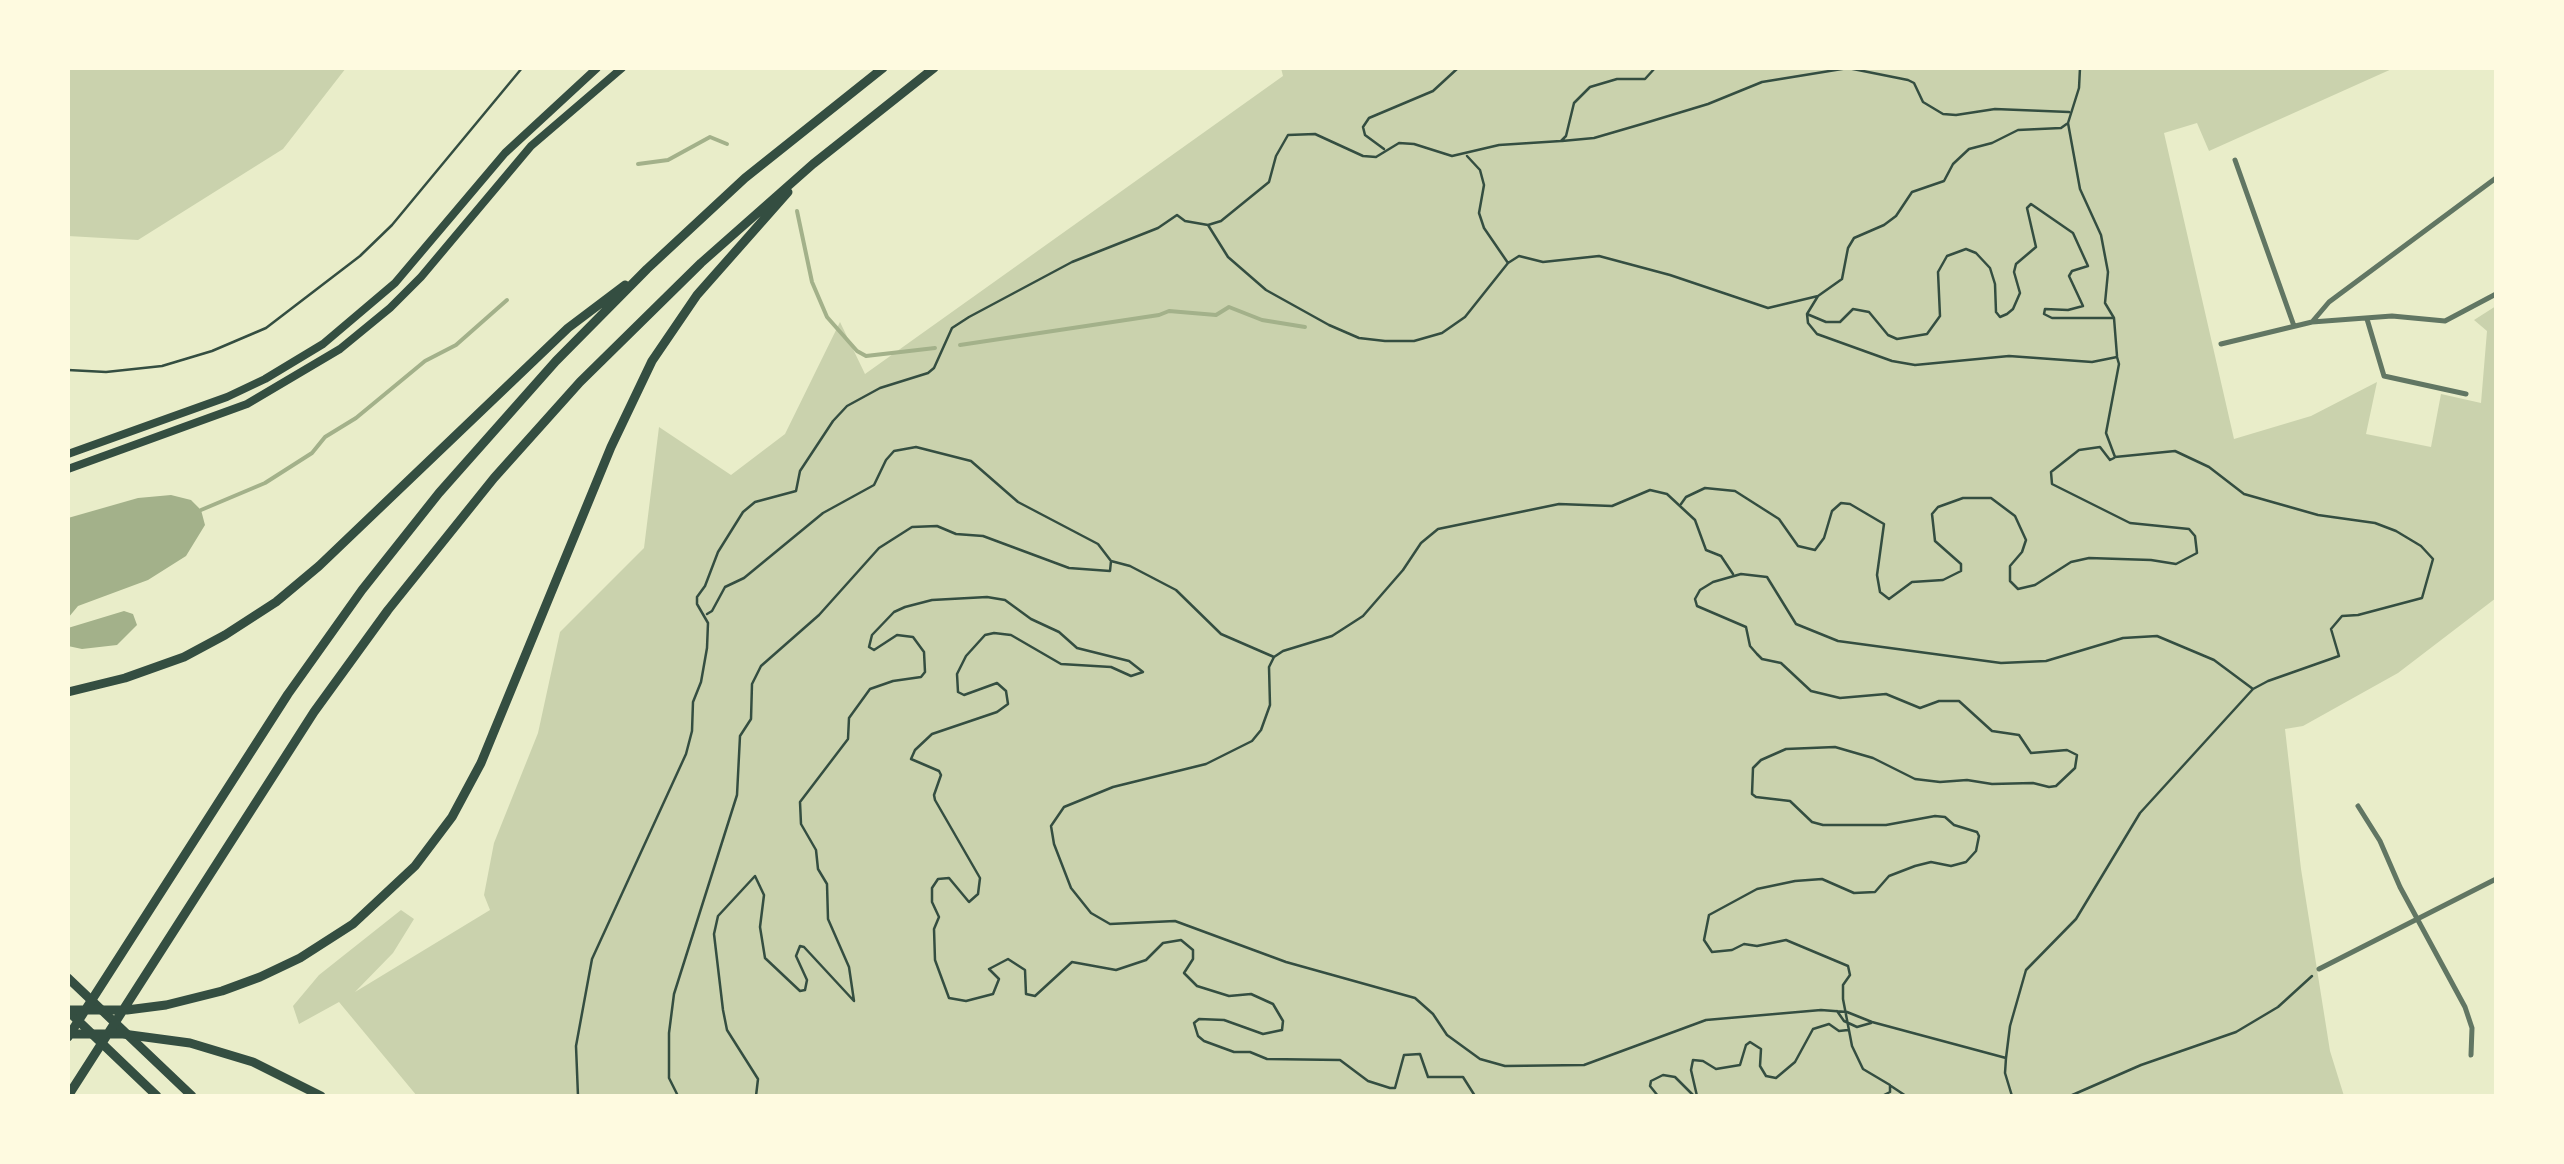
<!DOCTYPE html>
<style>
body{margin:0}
#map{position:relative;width:2564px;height:1164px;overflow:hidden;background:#e9edc9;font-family:"Roboto Condensed",sans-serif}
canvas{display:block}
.frame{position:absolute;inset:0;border:70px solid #fefae0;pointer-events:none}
</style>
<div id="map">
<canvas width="2564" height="1164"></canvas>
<div class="frame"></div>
</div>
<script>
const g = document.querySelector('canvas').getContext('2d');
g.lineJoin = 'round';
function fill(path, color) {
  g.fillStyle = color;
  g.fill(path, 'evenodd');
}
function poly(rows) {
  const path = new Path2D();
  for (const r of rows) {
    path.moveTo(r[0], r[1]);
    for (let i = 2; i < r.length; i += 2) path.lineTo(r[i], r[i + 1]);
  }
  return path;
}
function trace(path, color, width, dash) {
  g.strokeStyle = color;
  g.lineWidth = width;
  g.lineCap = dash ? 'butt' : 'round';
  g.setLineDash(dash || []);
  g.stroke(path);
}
fill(poly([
 [68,68,346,68,283,149,138,240,68,236],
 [1281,68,2394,68,2209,151,2197,123,2164,133,2234,439,2311,416,2377,382,2366,434,2431,447,2441,394,2481,403,2487,331,2474,320,2496,306,2496,598,2398,673,2303,726,2285,729,2301,869,2330,1051,2344,1096,417,1096,339,1002,299,1024,293,1006,319,975,401,910,414,919,393,953,355,992,490,910,484,895,494,843,538,733,560,632,644,548,659,427,731,475,785,434,840,322,865,374,1283,76]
]), '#cad2ad');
fill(poly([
 [171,495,191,500,201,510,205,525,186,556,148,580,78,606,68,618,68,518,138,498],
 [124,611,133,614,137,625,117,645,82,649,68,646,68,628]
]), '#a3b18a');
trace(poly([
 [638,164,668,160,710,137,727,144],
 [797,211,812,282,827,317,857,351,866,356,935,348],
 [960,345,1159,315,1169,311,1216,315,1229,307,1262,320,1305,327],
 [201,510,265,483,312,453,325,437,356,418,425,361,456,345,507,300]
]), '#a3b18a', 4);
trace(poly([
 [2068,123,2080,189,2101,235,2108,272,2105,303,2114,318,2117,356],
 [1562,141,1594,138,1642,124,1708,104,1762,82,1848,68,1908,80,1914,83,1923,102,1943,114,1956,115,1995,109,2069,112],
 [1384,149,1365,135,1363,127,1369,118,1433,91,1458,68],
 [1467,156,1480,170,1484,185,1479,213,1484,228,1508,263],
 [1208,225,1221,221,1269,182,1276,156,1288,135,1315,134,1363,156,1376,157,1399,143,1414,144,1452,156,1499,145,1561,141,1566,136,1574,103,1590,87,1617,79,1645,79,1655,68],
 [1807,314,1826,322,1840,322,1853,309,1869,312,1888,335,1897,339,1927,334,1940,316,1938,272,1947,256,1966,249,1976,253,1990,268,1995,284,1996,312,2000,317,2007,314,2013,309,2020,293,2014,272,2016,264,2036,247,2027,208,2031,204,2073,233,2088,266,2072,271,2069,276,2083,306,2068,310,2045,309,2044,314,2052,318,2114,318],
 [68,370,106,372,162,366,212,351,266,328,360,256,392,225,522,68],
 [1681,504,1686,497,1705,488,1735,491,1779,519,1798,546,1815,550,1824,538,1832,511,1841,503,1850,504,1884,524,1877,575,1880,592,1889,599,1912,582,1943,580,1961,571,1961,564,1935,541,1932,514,1938,507,1963,498,1991,498,2015,516,2026,540,2022,552,2010,566,2010,581,2018,589,2035,585,2071,562,2089,558,2151,560,2176,564,2197,553,2195,536,2189,529,2130,523,2052,484,2051,472,2079,450,2100,447,2110,460,2114,458],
 [1733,574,1721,556,1706,550,1695,520,1667,494,1650,490,1612,506,1559,504,1438,529,1421,543,1403,570,1363,616,1332,636,1283,651,1274,657,1269,667,1270,705,1261,730,1252,741,1206,764,1113,787,1064,807,1051,826,1054,844,1071,888,1091,913,1110,924,1175,921,1286,962,1415,998,1433,1014,1447,1035,1480,1059,1505,1066,1584,1065,1706,1020,1821,1010,1847,1012,1872,1022,2006,1058],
 [707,614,712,611,725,587,744,578,823,513,874,485,886,460,894,451,916,447,971,461,1018,502,1098,544,1111,561,1130,566,1176,590,1221,634,1274,657],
 [1837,1011,1844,1021,1857,1027,1871,1023],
 [1891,1086,1906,1096],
 [578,1096,576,1046,592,959,686,754,692,731,693,702,701,682,707,648,708,623,697,604,697,597,705,586,718,552,743,512,755,502,796,491,800,471,833,421,847,406,880,388,928,373,934,368,952,328,969,317,1072,262,1158,228,1177,215,1185,221,1208,225,1228,257,1266,290,1329,325,1359,338,1385,341,1414,341,1442,333,1465,317,1508,263,1519,256,1543,262,1599,256,1670,275,1768,308,1818,296],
 [678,1096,669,1078,669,1033,674,994,737,795,740,736,751,719,752,684,761,666,819,615,879,548,912,527,937,526,956,534,983,536,1069,568,1110,571,1111,561],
 [756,1096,758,1079,727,1030,723,1010,714,934,718,916,755,876,764,895,760,927,765,958,800,991,805,990,807,980,796,956,800,946,804,947,854,1001,849,967,828,919,827,884,818,869,816,850,801,824,800,802,848,739,849,718,870,689,893,681,921,677,925,672,924,652,913,637,897,635,874,650,869,647,872,635,894,612,905,607,932,600,987,597,1005,600,1031,619,1059,632,1077,648,1129,661,1143,672,1131,676,1111,667,1061,664,1011,635,994,633,985,635,966,656,957,674,958,692,964,695,997,683,1006,691,1008,704,997,712,932,734,915,750,911,759,939,771,941,775,934,795,935,800,980,878,978,894,969,902,949,878,938,879,932,888,932,902,939,917,934,929,935,960,949,998,966,1001,993,994,999,979,989,969,1008,959,1025,970,1026,994,1035,996,1072,962,1116,970,1146,960,1163,943,1181,940,1193,950,1193,959,1184,973,1197,986,1229,996,1251,994,1273,1004,1283,1021,1282,1030,1263,1034,1224,1020,1199,1019,1194,1023,1198,1036,1204,1041,1234,1052,1250,1052,1267,1059,1340,1060,1368,1081,1390,1088,1395,1088,1404,1055,1420,1054,1428,1077,1463,1077,1475,1096],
 [1658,1096,1650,1086,1651,1081,1663,1075,1675,1077,1694,1096],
 [1697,1096,1691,1070,1693,1060,1703,1061,1716,1069,1740,1065,1746,1045,1750,1042,1761,1049,1760,1066,1766,1076,1776,1078,1795,1062,1813,1029,1829,1024,1839,1031,1848,1030],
 [1882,1096,1890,1092,1890,1085,1863,1069,1852,1046,1843,999,1843,985,1850,975,1848,966,1786,940,1757,946,1744,944,1732,950,1712,952,1704,940,1709,915,1757,889,1795,881,1822,879,1854,893,1875,892,1889,876,1915,866,1931,862,1951,866,1966,862,1976,851,1979,836,1977,832,1954,825,1945,817,1935,816,1886,825,1823,825,1812,822,1790,801,1756,797,1752,794,1753,768,1761,760,1786,749,1835,747,1873,758,1915,779,1940,782,1967,780,1992,784,2033,783,2049,787,2056,786,2075,768,2077,755,2067,750,2031,753,2019,735,1992,731,1959,701,1939,701,1920,708,1886,694,1840,698,1811,691,1781,663,1762,659,1757,654,1750,646,1746,627,1697,606,1695,599,1700,590,1713,582,1741,574,1767,577,1796,624,1838,641,2001,663,2046,661,2123,638,2157,636,2214,660,2253,689],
 [2012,1096,2005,1073,2006,1058,2010,1026,2026,970,2076,919,2140,813,2253,689,2268,681,2339,656,2331,629,2342,616,2358,615,2422,598,2433,559,2421,546,2396,531,2375,523,2318,515,2244,494,2209,467,2175,451,2115,457,2106,433,2119,364,2117,357,2092,362,2009,356,1915,365,1892,361,1817,334,1808,323,1807,314,1818,296,1842,279,1848,248,1854,238,1884,225,1896,216,1912,192,1944,181,1953,164,1969,149,1992,143,2018,130,2061,128,2068,123,2079,88,2080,68],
 [2070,1096,2141,1065,2236,1032,2278,1007,2312,976]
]), '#344e41', 2.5);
trace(poly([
 [2235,160,2294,326],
 [2367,319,2384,376,2466,394],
 [2312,322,2329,302,2496,178],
 [2221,344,2312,322,2392,316,2445,321,2496,294],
 [2358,806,2380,841,2400,887,2465,1007,2472,1028,2471,1055],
 [2319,969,2496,879]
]), '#617663', 5);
trace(poly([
 [68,454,227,397,265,379,323,344,395,283,505,153,597,68],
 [68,469,247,404,340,349,390,308,421,277,531,146,622,68]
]), '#344e41', 8);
trace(poly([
 [68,978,192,1096],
 [68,1011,157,1096]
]), '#344e41', 9);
trace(poly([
 [68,692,125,678,184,657,225,635,276,602,319,566,568,328,625,285],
 [68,1010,127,1010,166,1005,222,991,260,977,300,958,353,924,415,866,452,817,481,763,611,447,652,361,697,295,788,192],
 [68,1034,123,1034,190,1043,253,1062,321,1096],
 [68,1037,288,694,362,590,439,493,556,361,647,269,745,178,883,68],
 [68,1096,314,712,388,610,494,478,580,382,701,263,813,164,934,68]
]), '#344e41', 9);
</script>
